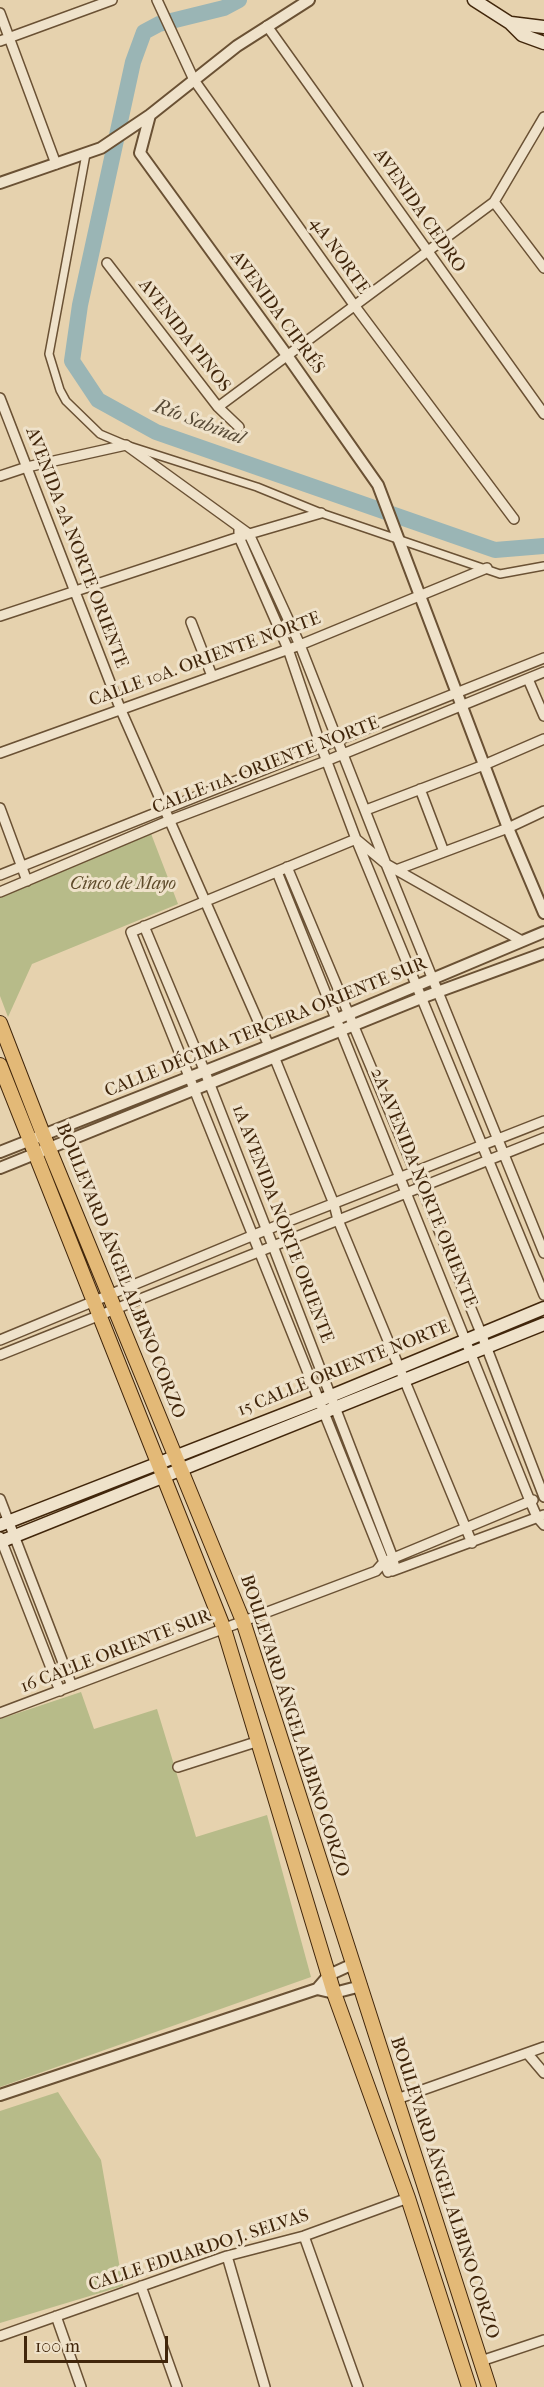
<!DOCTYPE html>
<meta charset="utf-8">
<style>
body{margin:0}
#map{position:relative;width:544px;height:2387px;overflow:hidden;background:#e6d2ae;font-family:"IM FELL French Canon",serif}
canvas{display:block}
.scale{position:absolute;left:24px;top:2336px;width:144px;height:27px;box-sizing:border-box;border:3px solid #41260b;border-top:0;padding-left:8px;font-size:18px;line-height:21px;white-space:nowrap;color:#41260b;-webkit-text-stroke:4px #efe2ca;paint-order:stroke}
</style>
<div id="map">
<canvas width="544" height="2387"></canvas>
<div class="scale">100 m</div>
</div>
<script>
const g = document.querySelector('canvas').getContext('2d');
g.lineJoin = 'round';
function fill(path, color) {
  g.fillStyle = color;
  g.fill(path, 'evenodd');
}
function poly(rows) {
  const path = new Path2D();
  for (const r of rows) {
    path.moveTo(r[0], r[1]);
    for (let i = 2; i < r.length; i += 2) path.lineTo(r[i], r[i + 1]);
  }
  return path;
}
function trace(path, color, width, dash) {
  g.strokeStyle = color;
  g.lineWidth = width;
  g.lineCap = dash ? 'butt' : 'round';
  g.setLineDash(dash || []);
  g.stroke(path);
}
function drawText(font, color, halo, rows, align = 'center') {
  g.font = font + ' "IM FELL French Canon",serif';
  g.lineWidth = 6;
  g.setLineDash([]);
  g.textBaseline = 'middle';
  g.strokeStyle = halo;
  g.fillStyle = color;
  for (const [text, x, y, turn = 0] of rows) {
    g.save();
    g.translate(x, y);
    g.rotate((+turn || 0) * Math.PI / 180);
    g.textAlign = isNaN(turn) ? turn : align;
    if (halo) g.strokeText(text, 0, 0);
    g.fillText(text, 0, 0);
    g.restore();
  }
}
fill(poly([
 [150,831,178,904,32,964,8,1017,0,996,0,893],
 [81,1692,94,1729,157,1709,196,1837,267,1815,311,1977,0,2087,0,1719],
 [58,2092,101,2160,123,2286,0,2323,0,2111]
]), '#b7bb89');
trace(poly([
 [239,0,224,8,159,24,144,32,133,62,80,305,72,361,98,400,156,432,495,550,544,546]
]), '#9ab5b5', 16);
const pedestrian = poly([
 [86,154,49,354,60,390,66,401,100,434,126,445,257,487,321,513,500,574,544,566]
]);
const minor = poly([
 [157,0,194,80,354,305,514,519],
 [0,13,56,164],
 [267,26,544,414],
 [0,41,112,0],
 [494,202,544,268],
 [107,263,218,407,239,427],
 [0,398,120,708,269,1046],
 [218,407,494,202,544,117],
 [0,476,27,467,126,445,249,534,300,645,386,864,544,1253],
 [239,527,239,537,288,649,321,746,356,839,544,1295],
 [0,616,239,537,321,513],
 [191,622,212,676],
 [528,679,544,716],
 [0,753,300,645,487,568],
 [420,789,444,852],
 [0,808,27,881],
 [366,810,484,765,544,739],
 [287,867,415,1172,481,1333,544,1497],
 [396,870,508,828,544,811],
 [277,872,530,1501,537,1517,544,1525],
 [0,875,544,658],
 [0,892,168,821,326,761,544,672],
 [144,926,205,1072,273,1246,393,1558,395,1570],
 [275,1059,334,1204,338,1220,472,1543],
 [0,1340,266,1230,544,1121],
 [0,1355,544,1138],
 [0,1499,72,1686],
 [0,1537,60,1691],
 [392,1571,544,1515],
 [388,1572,131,932,356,839,386,864,522,941],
 [0,1713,376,1571,384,1562,533,1500],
 [178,1767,259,1741],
 [527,2053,544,2073],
 [397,2099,544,2047],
 [304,2236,358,2387],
 [227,2256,265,2387],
 [141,2286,177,2387],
 [56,2316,81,2387],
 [0,2336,227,2256,304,2236,408,2198],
 [481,2361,544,2340]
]);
const tertiary = poly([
 [150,115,140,153,286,354,378,485,508,828,544,913],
 [0,183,101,148,150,115,237,46,309,0],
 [0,1152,337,1019,544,932],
 [0,1168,421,998,544,953],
 [317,1989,334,1993,361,1986],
 [0,2095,317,1989,329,1975,353,1964]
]);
const secondary = poly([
 [474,0,510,23,522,35,544,43],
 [511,23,544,27],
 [0,1525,331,1396,544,1308],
 [0,1542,544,1324]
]);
const primary = poly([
 [0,1023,43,1134,243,1621,489,2387],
 [0,1065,224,1629,334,1993,408,2198,469,2387]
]);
trace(pedestrian, '#6a5134', 10);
trace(minor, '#6a5134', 12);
trace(tertiary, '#6a5134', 14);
trace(secondary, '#41260b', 15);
trace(primary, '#41260b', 16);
trace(pedestrian, '#efe2ca', 7);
trace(minor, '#efe2ca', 9);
trace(tertiary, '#efe2ca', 10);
trace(secondary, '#efe2ca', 12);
trace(primary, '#e3b977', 14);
drawText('18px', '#41260b', '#efe2ca', [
 ["AVENIDA CEDRO",419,211,55],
 ["4A NORTE",339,256,55],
 ["AVENIDA CIPRÉS",277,313,54],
 ["AVENIDA PINOS",184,336,52],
 ["AVENIDA 2A NORTE ORIENTE",76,548,69],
 ["CALLE 10A. ORIENTE NORTE",205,660,-20],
 ["CALLE 11A. ORIENTE NORTE",266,766,-21],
 ["CALLE DÉCIMA TERCERA ORIENTE SUR",266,1028,-22],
 ["2A AVENIDA NORTE ORIENTE",423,1188,68],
 ["1A AVENIDA NORTE ORIENTE",282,1224,69],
 ["BOULEVARD ÁNGEL ALBINO CORZO",120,1271,68],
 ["15 CALLE ORIENTE NORTE",344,1369,-22],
 ["16 CALLE ORIENTE SUR",116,1652,-21],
 ["BOULEVARD ÁNGEL ALBINO CORZO",294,1726,72],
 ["BOULEVARD ÁNGEL ALBINO CORZO",444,2188,72],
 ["CALLE EDUARDO J. SELVAS",199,2251,-18]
]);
drawText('italic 18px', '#5e4b2a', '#efe2ca', [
 ["Cinco de Mayo",123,885]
]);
drawText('italic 20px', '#574a36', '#efe2ca', [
 ["Río Sabinal",199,423,21]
]);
</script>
